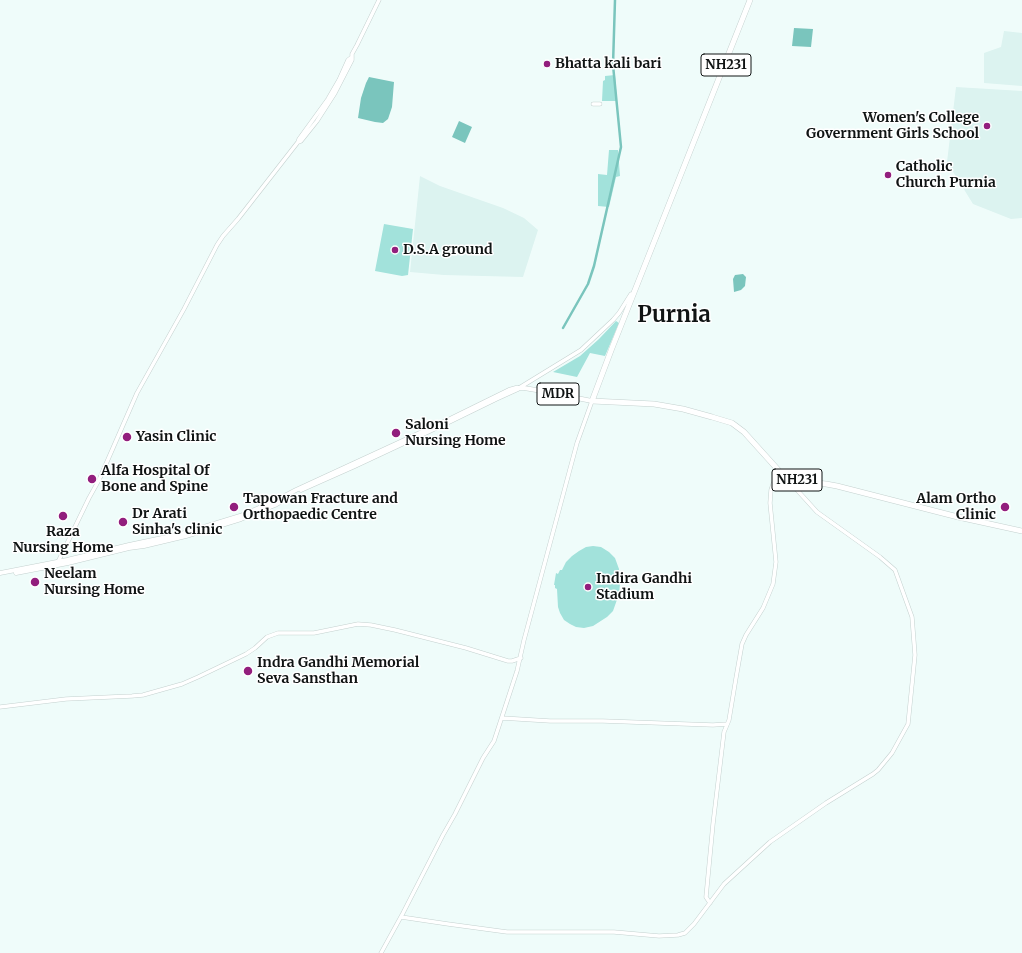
<!DOCTYPE html>
<style>
body{margin:0}
canvas{display:block;background:#effcfa}
</style>
<canvas width="1022" height="953"></canvas>
<script>
const g = document.querySelector('canvas').getContext('2d');
g.lineJoin = 'round';
function fill(path, color) {
  g.fillStyle = color;
  g.fill(path, 'evenodd');
}
function poly(rows) {
  const path = new Path2D();
  for (const r of rows) {
    path.moveTo(r[0], r[1]);
    for (let i = 2; i < r.length; i += 2) path.lineTo(r[i], r[i + 1]);
  }
  return path;
}
function trace(path, color, width, dash) {
  g.strokeStyle = color;
  g.lineWidth = width;
  g.lineCap = dash ? 'butt' : 'round';
  g.setLineDash(dash || []);
  g.stroke(path);
}
function drawText(font, color, halo, rows, align = 'center') {
  g.font = font + ' Merriweather,serif';
  g.lineWidth = 3;
  g.setLineDash([]);
  g.textBaseline = 'middle';
  g.strokeStyle = halo;
  g.fillStyle = color;
  for (const [text, x, y, turn = 0] of rows) {
    g.save();
    g.translate(x, y);
    g.rotate((+turn || 0) * Math.PI / 180);
    g.textAlign = isNaN(turn) ? turn : align;
    if (halo) g.strokeText(text, 0, 0);
    g.fillText(text, 0, 0);
    g.restore();
  }
}
fill(poly([
 [1004,31,1022,33,1022,86,984,83,984,53,1001,47],
 [956,87,1022,91,1022,218,1011,219,973,204,947,162],
 [420,176,440,186,503,208,524,218,538,230,523,277,444,275,410,272],
 [118,519,129,520,129,525,118,525]
]), '#dcf3f0');
fill(poly([
 [615,75,617,101,602,101,603,81,605,80,605,76],
 [609,150,618,150,620,176,616,177,609,207,598,206,598,174,607,175],
 [384,224,413,229,408,275,402,276,375,271],
 [616,321,619,323,605,356,590,353,577,377,553,372,580,356,599,339],
 [593,546,601,547,609,552,615,558,619,569,620,583,619,594,613,611,607,617,593,626,584,628,576,627,570,624,564,620,560,613,558,607,557,589,555,588,555,585,554,585,556,573,558,574,560,570,562,570,566,562,572,556,579,551,586,547]
]), '#a2e2db');
fill(poly([
 [794,28,813,29,811,47,792,46],
 [369,77,394,82,392,107,388,119,383,123,375,122,358,118,361,98,366,83],
 [459,121,472,127,465,143,452,137],
 [743,274,746,277,745,286,741,290,734,292,733,279,735,275]
]), '#7ac5bd');
trace(poly([
 [563,328,588,284,594,266,621,147,613,65,615,0]
]), '#7ac5bd', 2.5);
const secondary = poly([
 [593,104,600,104],
 [298,142,301,141,317,121,335,93,352,60,352,54,357,45,379,0],
 [519,388,581,350,613,320,619,313,631,294],
 [58,562,89,498,99,480,137,393,184,309,217,245,223,236,238,219,298,142,299,139,328,99,339,80,348,60,352,57],
 [0,707,66,699,132,696,143,695,182,684,198,677,246,654,255,648,267,637,278,633,314,633,358,624,371,625,395,630,466,648,508,661,512,661,521,658],
 [502,718,550,721,603,721,713,725,727,724],
 [710,903,706,897,713,824,724,732,729,720,736,678,742,644,746,635,763,608,773,584,776,562,770,503,771,490,773,484,780,472],
 [401,917,448,924,507,932,614,932,659,936,678,935,685,933,694,924,724,884,770,842,826,803,873,774,878,770,892,753,908,724,915,655,912,617,895,570,880,557,817,512,788,480,785,476],
 [381,953,403,913,443,835,455,814,483,758,494,741,517,671,524,640,577,443,592,401]
]);
const primary = poly([
 [301,490,355,466,451,421,496,399,518,389],
 [0,573,67,560,129,545,181,534,240,516,273,502,296,490,450,419,509,390,516,388,524,388,536,390,592,401],
 [16,573,68,563,129,548,144,546,186,536,241,519,275,505,287,498]
]);
const highway = poly([
 [750,0,612,348,592,401,654,404,683,409,712,417,732,423,744,432,781,473,789,477,799,481,826,484,837,486,958,517,1022,531]
]);
trace(secondary, '#c4d1cf', 4.5);
trace(primary, '#c4d1cf', 5);
trace(highway, '#c4d1cf', 6);
trace(secondary, '#fff', 3.5);
trace(primary, '#fff', 4);
trace(highway, '#fff', 5);
for (const [x, y, r, color] of [
 [547,64,4,"#921e7d"],
 [987,126,4,"#921e7d"],
 [888,175,4,"#921e7d"],
 [395,250,4,"#921e7d"],
 [396,433,5,"#921e7d"],
 [127,437,5,"#921e7d"],
 [92,479,5,"#921e7d"],
 [234,507,5,"#921e7d"],
 [1005,507,5,"#921e7d"],
 [63,516,5,"#921e7d"],
 [123,522,5,"#921e7d"],
 [35,582,5,"#921e7d"],
 [588,587,4,"#921e7d"],
 [248,671,5,"#921e7d"]
]) {
  const dot = new Path2D();
  dot.arc(x, y, r, 0, 2 * Math.PI);
  g.fillStyle = color;
  g.fill(dot);
  trace(dot, '#fff', 1.5);
}
for (const [x, y, w] of [
 [726,65,50],
 [558,394,42],
 [797,480,50]
]) {
  const box = new Path2D();
  box.roundRect(x - w / 2, y - 11, w, 22, 3);
  g.fillStyle = '#fff';
  g.fill(box);
  trace(box, '#101414', 1);
}
drawText('bold 13px', '#101414', null, [
 ["NH231",726,65],
 ["MDR",558,394],
 ["NH231",797,480]
]);
drawText('bold 14px', '#101414', '#fff', [
 ["Bhatta kali bari",555,64],
 ["Women's College",979,118,"right"],
 ["Government Girls School",979,134,"right"],
 ["Catholic",896,167],
 ["Church Purnia",896,183],
 ["D.S.A ground",403,250],
 ["Saloni",405,425],
 ["Nursing Home",405,441],
 ["Yasin Clinic",136,437],
 ["Alfa Hospital Of",101,471],
 ["Bone and Spine",101,487],
 ["Tapowan Fracture and",243,499],
 ["Orthopaedic Centre",243,515],
 ["Alam Ortho",996,499,"right"],
 ["Clinic",996,515,"right"],
 ["Dr Arati",132,514],
 ["Sinha's clinic",132,530],
 ["Raza",63,532,"center"],
 ["Nursing Home",63,548,"center"],
 ["Neelam",44,574],
 ["Nursing Home",44,590],
 ["Indira Gandhi",596,579],
 ["Stadium",596,595],
 ["Indra Gandhi Memorial",257,663],
 ["Seva Sansthan",257,679]
], 'left');
drawText('bold 22px', '#101414', '#fff', [
 ["Purnia",674,316]
]);
</script>
